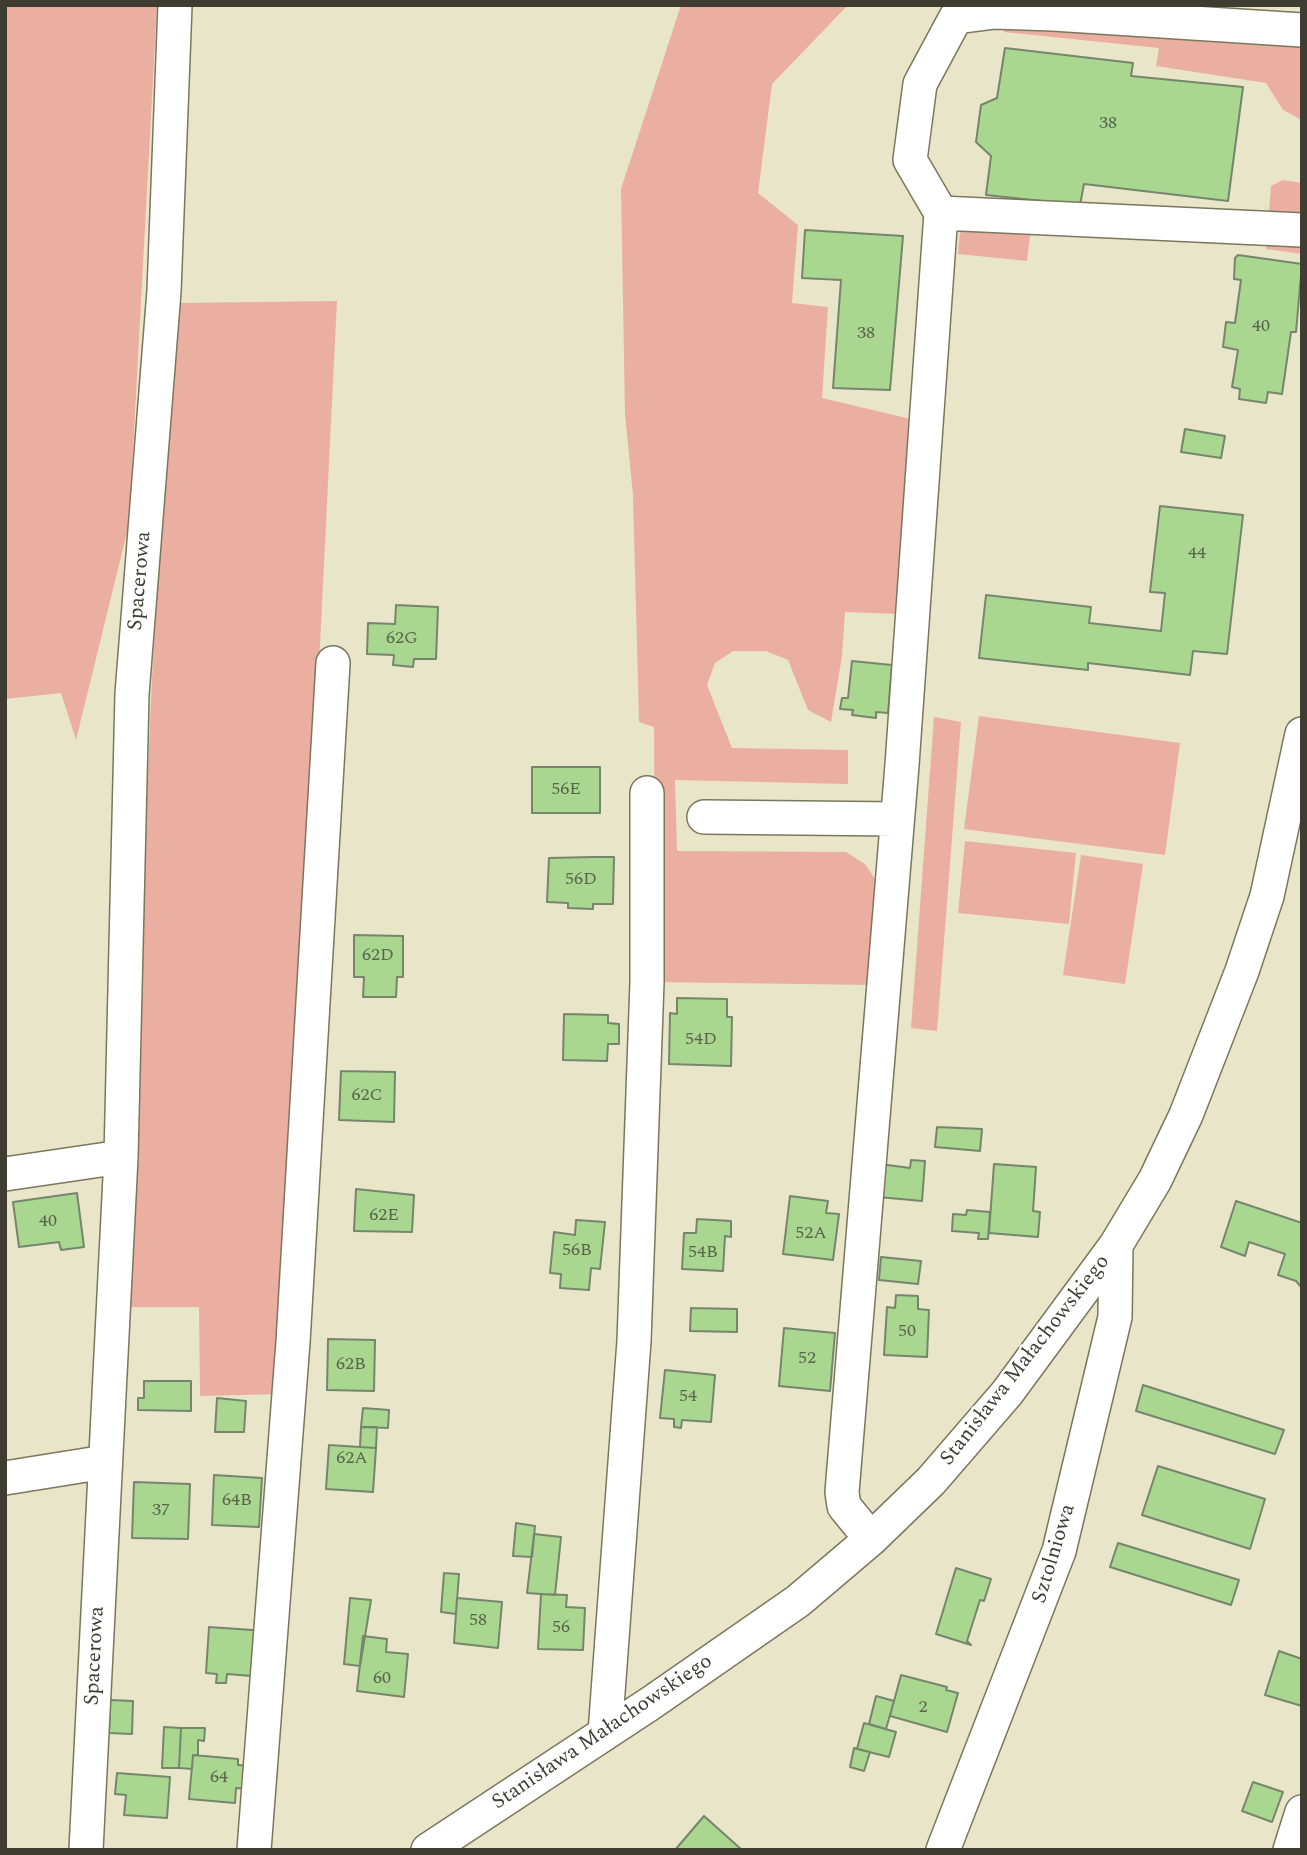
<!DOCTYPE html>
<meta charset="utf-8">
<style>
body{margin:0}
#map{position:relative;width:1307px;height:1855px;overflow:hidden;background:#e9e5c9;font-family:Spectral,serif}
canvas{display:block}
.frame{position:absolute;inset:0;border:7px solid #3f3d32;pointer-events:none}
</style>
<div id="map">
<canvas width="1307" height="1855"></canvas>
<div class="frame"></div>
</div>
<script>
const g = document.querySelector('canvas').getContext('2d');
g.lineJoin = 'round';
function fill(path, color) {
  g.fillStyle = color;
  g.fill(path, 'evenodd');
}
function poly(rows) {
  const path = new Path2D();
  for (const r of rows) {
    path.moveTo(r[0], r[1]);
    for (let i = 2; i < r.length; i += 2) path.lineTo(r[i], r[i + 1]);
  }
  return path;
}
function trace(path, color, width, dash) {
  g.strokeStyle = color;
  g.lineWidth = width;
  g.lineCap = dash ? 'butt' : 'round';
  g.setLineDash(dash || []);
  g.stroke(path);
}
function drawText(font, color, halo, rows, align = 'center') {
  g.font = font + ' Spectral,serif';
  g.lineWidth = 5;
  g.setLineDash([]);
  g.textBaseline = 'middle';
  g.strokeStyle = halo;
  g.fillStyle = color;
  for (const [text, x, y, turn = 0] of rows) {
    g.save();
    g.translate(x, y);
    g.rotate((+turn || 0) * Math.PI / 180);
    g.textAlign = isNaN(turn) ? turn : align;
    if (halo) g.strokeText(text, 0, 0);
    g.fillText(text, 0, 0);
    g.restore();
  }
}
fill(poly([
 [5,5,157,5,129,524,76,740,61,693,5,699],
 [681,5,848,5,772,84,758,193,798,225,792,303,828,307,822,398,915,420,899,614,845,612,842,656,831,722,808,710,788,660,766,651,733,651,715,663,707,685,732,748,848,750,848,784,675,780,677,851,846,852,865,864,879,885,874,985,655,982,654,727,639,722,633,495,625,414,621,189],
 [998,19,1302,41,1302,120,1283,110,1266,83,1156,66,1159,48,1004,32],
 [1283,180,1302,183,1302,254,1266,249,1271,186],
 [961,219,1031,227,1027,261,958,254],
 [337,301,283,1394,200,1396,199,1307,125,1307,152,678,175,303],
 [979,716,1180,743,1165,855,964,829],
 [934,717,961,722,937,1031,911,1028],
 [965,841,1076,853,1069,924,958,913],
 [1081,855,1143,864,1125,984,1063,975]
]), '#ebafa1');
const building = poly([
 [1005,48,1133,63,1131,76,1243,87,1228,201,1084,184,1080,205,986,195,991,156,976,142,981,105,997,98,1005,48],
 [805,230,903,236,890,390,833,388,841,280,802,278,805,230],
 [1238,255,1302,264,1296,332,1291,332,1282,394,1268,392,1266,403,1239,399,1240,389,1232,387,1238,350,1223,347,1226,322,1235,323,1241,280,1234,279,1235,258,1238,255],
 [1185,429,1225,436,1221,458,1181,452,1185,429],
 [1160,506,1243,515,1227,654,1193,651,1190,675,1088,663,1088,670,979,658,986,595,1091,607,1089,623,1161,631,1165,593,1150,592,1160,506],
 [396,605,438,607,436,659,414,659,413,667,393,665,394,655,367,654,368,623,395,624,396,605],
 [852,661,892,665,888,713,876,712,876,718,852,715,853,710,840,709,842,698,848,698,852,661],
 [532,767,600,767,600,813,532,813,532,767],
 [593,857,614,857,613,904,593,904,593,909,568,908,568,903,547,902,549,858,593,857],
 [354,935,403,936,403,977,397,977,396,997,363,997,364,977,354,977,354,935],
 [677,998,727,999,727,1017,732,1017,731,1066,669,1064,670,1013,677,1014,677,998],
 [564,1014,608,1015,608,1023,619,1024,619,1044,608,1044,607,1061,563,1060,564,1014],
 [341,1071,395,1072,394,1122,339,1120,341,1071],
 [937,1127,982,1129,980,1151,935,1147,937,1127],
 [911,1160,925,1161,922,1201,878,1197,880,1164,910,1168,911,1160],
 [994,1164,1036,1167,1033,1211,1040,1212,1038,1237,989,1233,994,1164],
 [356,1189,414,1195,412,1232,354,1231,356,1189],
 [77,1193,84,1247,61,1250,59,1242,19,1247,13,1202,77,1193],
 [790,1196,828,1201,826,1213,839,1214,833,1260,783,1254,790,1196],
 [1236,1201,1302,1223,1302,1288,1296,1281,1278,1275,1285,1254,1249,1242,1245,1256,1221,1247,1236,1201],
 [967,1210,990,1212,988,1239,978,1239,979,1233,952,1231,953,1214,966,1215,967,1210],
 [697,1219,731,1221,731,1237,725,1236,723,1271,682,1269,684,1233,696,1233,697,1219],
 [576,1220,605,1222,600,1269,591,1268,589,1290,560,1288,561,1274,550,1273,554,1232,575,1235,576,1220],
 [881,1257,921,1261,918,1284,879,1280,881,1257],
 [896,1295,918,1296,918,1309,929,1310,927,1357,884,1355,887,1307,895,1308,896,1295],
 [691,1308,737,1309,737,1332,690,1331,691,1308],
 [784,1328,835,1333,830,1391,779,1386,784,1328],
 [328,1339,375,1340,374,1391,327,1390,328,1339],
 [665,1370,715,1375,711,1422,682,1420,681,1428,674,1427,674,1419,660,1418,665,1370],
 [144,1381,191,1381,191,1411,138,1410,138,1398,144,1398,144,1381],
 [1143,1385,1284,1430,1275,1454,1136,1411,1143,1385],
 [217,1398,246,1401,244,1432,215,1432,217,1398],
 [363,1408,389,1410,388,1428,361,1427,363,1408],
 [361,1427,377,1427,376,1448,360,1447,361,1427],
 [329,1445,376,1448,373,1492,326,1489,329,1445],
 [1158,1466,1265,1499,1250,1549,1142,1515,1158,1466],
 [214,1475,262,1478,259,1527,212,1525,214,1475],
 [134,1482,190,1484,188,1539,132,1538,134,1482],
 [516,1523,535,1526,532,1557,513,1556,516,1523],
 [534,1534,561,1537,555,1595,527,1593,534,1534],
 [1118,1543,1239,1580,1231,1605,1110,1567,1118,1543],
 [956,1568,991,1579,984,1601,980,1600,967,1641,971,1645,936,1634,956,1568],
 [444,1573,459,1574,456,1614,441,1612,444,1573],
 [541,1594,567,1595,566,1607,585,1608,583,1650,538,1649,541,1594],
 [350,1598,371,1600,360,1666,344,1664,350,1598],
 [457,1598,502,1602,498,1648,454,1643,457,1598],
 [209,1627,267,1631,264,1677,227,1674,226,1683,216,1683,217,1674,206,1673,209,1627],
 [363,1636,387,1639,386,1652,408,1654,404,1697,357,1691,363,1636],
 [1279,1651,1302,1659,1302,1706,1265,1695,1279,1651],
 [901,1675,947,1687,946,1690,958,1693,947,1732,890,1716,901,1675],
 [876,1696,894,1701,886,1729,869,1724,876,1696],
 [110,1700,133,1701,132,1734,109,1733,110,1700],
 [864,1723,896,1732,889,1757,857,1749,864,1723],
 [164,1727,181,1728,179,1768,162,1768,164,1727],
 [181,1728,205,1728,204,1741,198,1740,198,1755,193,1755,192,1769,179,1768,181,1728],
 [854,1748,870,1752,864,1771,850,1767,854,1748],
 [193,1755,238,1759,238,1765,249,1766,247,1789,236,1788,235,1803,189,1799,193,1755],
 [117,1773,170,1777,167,1818,124,1815,126,1795,115,1794,117,1773],
 [1253,1782,1283,1792,1272,1822,1242,1811,1253,1782],
 [704,1816,742,1850,675,1850,704,1816]
]);
fill(building, '#a9d790');
trace(building, '#76856e', 2);
const minor = poly([
 [941,213,1302,230],
 [704,817,897,819],
 [5,1174,121,1157],
 [5,1478,105,1462],
 [871,1539,844,1506,842,1492,902,765,941,213,910,160,920,84,956,17,995,12,1053,14,1302,30],
 [605,1733,634,1341,647,982,647,793],
 [86,1850,121,1157,132,694,164,291,175,5],
 [254,1850,293,1342,333,663],
 [428,1850,651,1703,798,1601,871,1539,931,1481,1007,1393,1116,1245,1155,1180,1186,1115,1242,971,1267,896,1302,734],
 [943,1850,1059,1551,1115,1317,1116,1245],
 [1290,1850,1302,1812]
]);
trace(minor, '#7a775d', 36);
trace(minor, '#fff', 33);
drawText('18px', '#5a644a', null, [
 ["38",1108,124],
 ["40",1261,327],
 ["38",866,334],
 ["44",1197,554],
 ["62G",402,639],
 ["56E",566,790],
 ["56D",581,880],
 ["62D",378,956],
 ["54D",701,1040],
 ["62C",367,1096],
 ["62E",384,1216],
 ["40",48,1222],
 ["52A",811,1234],
 ["56B",577,1251],
 ["54B",703,1253],
 ["50",907,1332],
 ["52",807,1359],
 ["62B",351,1365],
 ["54",688,1397],
 ["62A",352,1459],
 ["64B",237,1501],
 ["37",161,1511],
 ["58",478,1621],
 ["56",561,1628],
 ["60",382,1679],
 ["2",923,1708],
 ["64",219,1778]
]);
drawText('21px', '#3f3d32', '#fff', [
 ["Spacerowa",141,581,-85],
 ["Stanisława Małachowskiego",1026,1361,-52],
 ["Sztolniowa",1055,1554,-73],
 ["Spacerowa",96,1656,-87],
 ["Stanisława Małachowskiego",603,1733,-34]
]);
</script>
